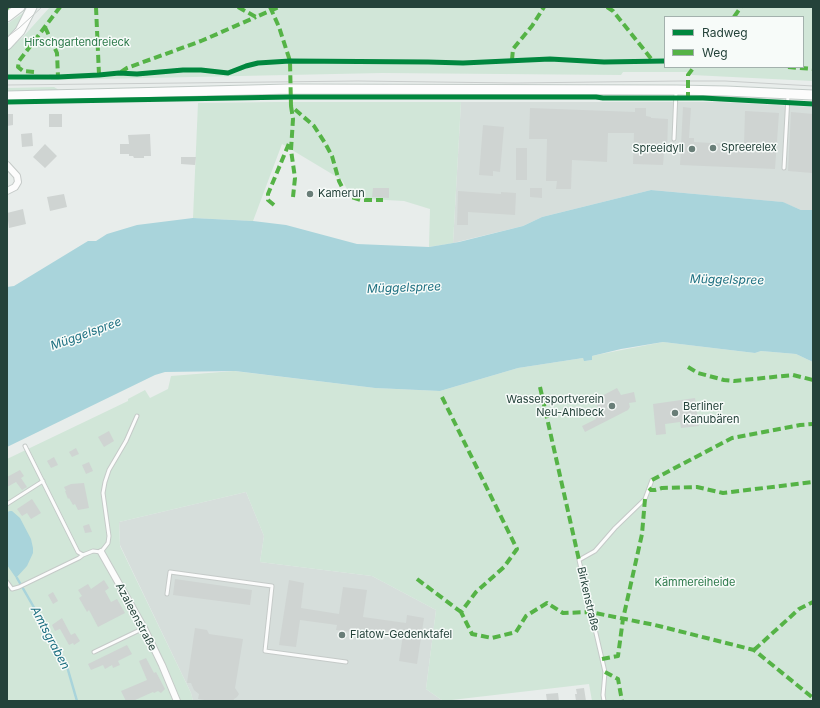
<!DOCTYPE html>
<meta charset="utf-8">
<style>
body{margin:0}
#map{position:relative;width:820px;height:708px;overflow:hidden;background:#e8edeb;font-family:Inter,sans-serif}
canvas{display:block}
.frame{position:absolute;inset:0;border:8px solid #24423a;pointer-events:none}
.legend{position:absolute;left:664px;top:16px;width:140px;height:52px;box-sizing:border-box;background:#f7fbf9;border:1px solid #a3b1ad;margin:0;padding:5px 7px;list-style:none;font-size:12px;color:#24423a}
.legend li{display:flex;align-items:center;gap:8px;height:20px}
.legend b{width:20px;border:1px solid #a3b1ad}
</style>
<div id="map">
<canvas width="820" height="708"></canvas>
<div class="frame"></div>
<ul class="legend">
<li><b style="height:5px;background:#00873e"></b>Radweg</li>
<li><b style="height:5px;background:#55b346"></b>Weg</li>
</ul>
</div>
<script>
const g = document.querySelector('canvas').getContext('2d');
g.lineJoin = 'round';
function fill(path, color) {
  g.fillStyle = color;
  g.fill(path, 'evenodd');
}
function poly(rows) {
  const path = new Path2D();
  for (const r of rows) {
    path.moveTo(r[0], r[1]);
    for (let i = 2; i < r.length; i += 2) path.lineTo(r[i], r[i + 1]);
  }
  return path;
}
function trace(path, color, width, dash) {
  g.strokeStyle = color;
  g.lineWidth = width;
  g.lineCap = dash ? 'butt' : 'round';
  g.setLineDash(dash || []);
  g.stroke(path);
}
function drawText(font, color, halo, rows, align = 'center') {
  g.font = font + ' Inter,sans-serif';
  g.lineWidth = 3;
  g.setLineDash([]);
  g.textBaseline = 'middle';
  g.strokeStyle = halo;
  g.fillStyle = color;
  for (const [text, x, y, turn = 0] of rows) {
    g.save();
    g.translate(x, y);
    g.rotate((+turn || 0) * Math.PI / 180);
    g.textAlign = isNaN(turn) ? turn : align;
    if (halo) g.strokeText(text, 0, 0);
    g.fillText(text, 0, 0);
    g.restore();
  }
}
fill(poly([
 [461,102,719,102,813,107,813,210,801,210,782,202,651,190,542,217,523,226,453,243],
 [246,492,264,536,260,562,372,576,436,610,426,689,443,701,193,701,191,693,120,545,119,522]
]), '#d6dedb');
fill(poly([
 [50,7,813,7,813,81,692,75,690,72,623,72,621,75,382,73,51,80,49,74,7,75,7,50,22,38],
 [665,17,803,17,803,67,665,67],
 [26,11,15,34,7,41,7,24],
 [54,87,59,90,7,92,7,88],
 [275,102,461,102,453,243,429,247,430,209,404,201,368,199,347,189,342,180,282,144,253,221,193,218,198,103],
 [663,342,755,353,761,351,796,354,813,362,813,701,592,701,589,684,443,701,426,689,436,610,372,576,260,562,264,536,246,492,119,522,120,546,191,693,193,701,7,701,7,459,128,401,128,399,145,390,150,398,168,389,171,376,234,371,375,388,440,391,518,368,583,358,585,361,592,360,592,356,601,354]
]), '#d1e6d8');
fill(poly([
 [651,190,783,202,801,210,813,210,813,362,796,354,761,351,755,353,663,342,621,349,592,356,592,360,585,361,584,361,583,358,518,368,440,391,375,388,235,371,165,372,155,375,7,447,7,287,14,286,88,241,96,241,107,234,137,225,193,218,253,221,286,225,357,244,429,247,459,242,523,226,542,217],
 [10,511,12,511,20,518,31,539,33,548,33,553,27,566,16,578,7,565,7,512]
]), '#a9d4db');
trace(poly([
 [17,578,66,663,77,701]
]), '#a9d4db', 2.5);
fill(poly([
 [683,107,691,108,689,138,694,138,694,142,744,145,745,111,779,113,775,169,680,165],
 [530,108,635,112,635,108,646,108,646,116,651,117,651,118,668,119,667,153,664,153,663,165,633,164,634,133,608,133,607,162,572,160,571,189,556,189,557,181,546,181,547,139,529,139],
 [791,112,813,114,812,173,788,171],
 [7,114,13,114,13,125,7,126],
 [49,114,62,114,62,127,49,127],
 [483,125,504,127,500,172,493,171,493,176,479,175],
 [32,133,33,146,22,147,21,134],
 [150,134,151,156,144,156,144,158,134,158,133,156,129,156,129,154,120,154,120,144,129,144,128,135],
 [45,144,57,156,45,168,33,157],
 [516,148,527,148,527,180,516,180],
 [181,157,196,157,195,165,181,164],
 [373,188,389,188,389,198,372,197],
 [530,188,542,188,542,198,530,197],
 [458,191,501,194,501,192,516,193,515,215,468,212,468,225,457,225],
 [64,194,67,207,50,211,47,197],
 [23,209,26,224,9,228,7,213],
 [617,388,621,395,634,392,636,402,629,403,630,407,628,410,585,432,582,426,596,419,593,412,599,409,594,400],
 [695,398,699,426,681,428,680,422,665,424,666,434,656,435,653,404],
 [109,431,114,441,104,447,98,437],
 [76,448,79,454,72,457,69,452],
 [54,457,58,465,51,468,47,461],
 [89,462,93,471,86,474,82,465],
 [20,470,24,476,21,478,27,487,22,490,16,482,7,487,7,477],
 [84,483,89,508,78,510,75,504,73,505,69,498,68,499,65,491,66,491,64,487,71,484],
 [32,499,41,513,31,519,27,513,22,516,17,509],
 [89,524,92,532,85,533,83,526],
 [175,579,252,590,250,605,173,595],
 [104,580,109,588,105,591,111,602,117,599,125,613,98,627,89,610,87,612,79,598,82,596,78,590,88,584,91,589],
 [289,580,304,583,301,608,339,614,343,587,367,590,363,617,406,623,407,615,424,618,417,664,399,661,403,635,361,629,360,633,336,630,337,625,300,620,296,647,279,645],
 [53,592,58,601,53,604,48,595],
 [62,618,71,635,75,633,80,641,74,645,73,643,69,645,60,629,55,631,52,625],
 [195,628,207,630,209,634,243,639,235,688,239,694,237,697,234,699,233,701,211,701,198,699,199,694,194,690,191,683,187,683],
 [127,645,132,654,118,661,120,665,113,668,112,665,105,669,103,665,91,670,88,664],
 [146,658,154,673,156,672,165,689,161,693,158,691,154,693,153,692,133,701,126,701,121,691,147,680,139,661],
 [584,688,586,701,576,701,575,694,577,694,576,689],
 [558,693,559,701,547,701,546,694]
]), '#cfd4d2');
const lane = poly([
 [674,139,676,92],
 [784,168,788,96],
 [25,446,78,552,83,555],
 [7,504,43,481],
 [7,582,12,589,19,587,79,558,83,555,93,551,101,552,108,543,109,536,103,493,105,482,109,470,126,441,137,416],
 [167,594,170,572,272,586,265,651,346,662],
 [94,652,144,628],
 [604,701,603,695,605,672,579,560,595,551,615,528,645,499,652,480]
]);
const street = poly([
 [7,165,17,176,18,182,15,187,7,191],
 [101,552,144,628,162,665,177,701]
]);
const secondary = poly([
 [7,17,20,7],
 [7,45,20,31,32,7],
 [7,96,290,89,676,90,726,91,813,95]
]);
trace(lane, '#c5cac8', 5);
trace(street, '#c5cac8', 8);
trace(secondary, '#c3cbc8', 11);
trace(lane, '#fcfcfc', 3);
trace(street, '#fcfcfc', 6);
trace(secondary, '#fcfcfc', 9);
trace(poly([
 [7,37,19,28,42,7],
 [7,85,358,81,515,83,681,81,725,81,813,86]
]), '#c9cdcc', 1);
trace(poly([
 [96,7,99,75],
 [238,7,256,17,279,7],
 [270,7,279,27,290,61,291,106,314,126,325,143,332,156,339,181,344,191,351,197,361,200,383,200],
 [607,7,613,11,653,61],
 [7,8,8,7],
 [734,17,741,7],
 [45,27,57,53,58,77],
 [512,60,513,49,532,26,544,7],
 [788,67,813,69],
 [34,72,23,71,18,67,19,61,60,7],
 [121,72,127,68,201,41,256,17],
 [688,100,688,75,694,67],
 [291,106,293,119,291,150,295,178,293,197],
 [274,205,268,200,268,194,290,141],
 [688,367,698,373,724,380,734,381,793,375,813,380],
 [540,387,579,560],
 [442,397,517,549,504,567,476,592,461,612,472,634,492,638,516,632,526,616,547,603,563,613,590,612,655,625,754,650,813,698],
 [652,480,732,438,800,425,813,424],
 [649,488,651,490,655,490,662,488,697,487,723,493,813,482],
 [417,579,461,612],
 [754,650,799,609,813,602],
 [602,659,618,656,623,619,642,534,645,499],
 [605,672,618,679,622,701]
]), '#55b346', 4, [8, 4]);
trace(poly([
 [7,77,58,77,99,75,119,73,137,74,183,70,201,70,228,73,246,66,258,63,290,61,428,62,463,63,550,59,604,62,665,61],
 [7,102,290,97,596,97,603,98,703,98,813,104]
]), '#00873e', 5);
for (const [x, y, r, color] of [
 [713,148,4,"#697e78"],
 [692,149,4,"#697e78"],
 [310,194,4,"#697e78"],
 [612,406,4,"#697e78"],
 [675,413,4,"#697e78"],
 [342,635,4,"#697e78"]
]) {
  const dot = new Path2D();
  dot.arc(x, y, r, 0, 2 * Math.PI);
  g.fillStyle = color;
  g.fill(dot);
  trace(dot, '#f7fbf9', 1.5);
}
drawText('11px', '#2d7a4b', '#f7fbf9', [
 ["Hirschgartendreieck",77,43],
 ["Kämmereiheide",695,583]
]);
drawText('11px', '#24423a', '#f7fbf9', [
 ["Spreerelex",721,148],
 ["Spreeidyll",684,149,"right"],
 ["Kamerun",318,194],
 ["Wassersportverein",604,400,"right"],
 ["Neu-Ahlbeck",604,413,"right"],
 ["Berliner",683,407],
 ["Kanubären",683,420],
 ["Flatow-Gedenktafel",350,635]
], 'left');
drawText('11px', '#24423a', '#f7fbf9', [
 ["Birkenstraße",588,599,77],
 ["Azaleenstraße",136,617,62]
]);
drawText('italic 12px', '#1c6f80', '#f7fbf9', [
 ["Müggelspree",727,280,1],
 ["Müggelspree",404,288,-2],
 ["Müggelspree",86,334,-20],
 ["Amtsgraben",50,638,62]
]);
</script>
